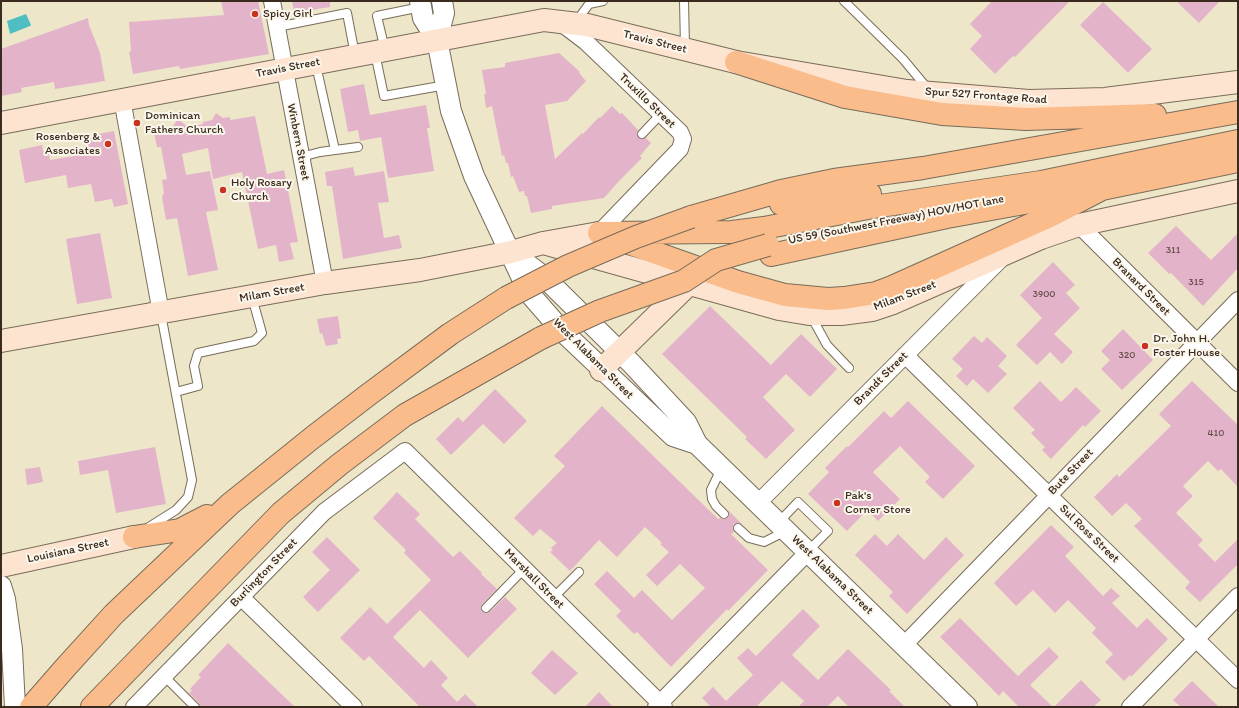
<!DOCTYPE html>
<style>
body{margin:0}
#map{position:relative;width:1239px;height:708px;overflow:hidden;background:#ede6c9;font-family:Itim,sans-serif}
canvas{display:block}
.frame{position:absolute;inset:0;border:2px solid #3b2a1e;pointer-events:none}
</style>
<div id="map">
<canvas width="1239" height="708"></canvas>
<div class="frame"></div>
</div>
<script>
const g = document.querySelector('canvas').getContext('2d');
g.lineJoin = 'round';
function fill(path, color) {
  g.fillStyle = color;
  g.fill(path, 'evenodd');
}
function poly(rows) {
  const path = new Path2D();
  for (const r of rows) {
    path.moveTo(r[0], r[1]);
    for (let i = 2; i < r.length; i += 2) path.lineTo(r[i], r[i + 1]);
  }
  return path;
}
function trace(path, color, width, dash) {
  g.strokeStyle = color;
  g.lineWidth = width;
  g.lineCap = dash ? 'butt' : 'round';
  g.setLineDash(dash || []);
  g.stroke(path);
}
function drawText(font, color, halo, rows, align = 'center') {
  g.font = font + ' Itim,sans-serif';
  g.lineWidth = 4;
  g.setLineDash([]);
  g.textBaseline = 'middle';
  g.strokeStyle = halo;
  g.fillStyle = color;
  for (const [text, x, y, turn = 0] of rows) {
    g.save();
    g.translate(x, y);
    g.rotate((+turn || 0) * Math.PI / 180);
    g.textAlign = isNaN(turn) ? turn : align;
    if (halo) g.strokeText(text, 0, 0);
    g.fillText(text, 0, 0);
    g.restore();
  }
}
fill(poly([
 [26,14,31,25,30,26,10,34,7,21]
]), '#4fbec3');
fill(poly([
 [221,1,258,1,269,54,180,69,179,66,133,74,129,52,131,51,129,22,224,15],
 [292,1,330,1,330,7,294,13],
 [992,1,1070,1,1015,57,1013,56,995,74,970,49,982,36,970,24],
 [1176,1,1220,1,1199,23],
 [1103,2,1152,49,1128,73,1080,25],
 [88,18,89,25,100,53,105,81,55,89,54,82,21,88,22,92,1,96,1,49],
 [559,53,580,72,579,73,586,81,567,101,545,105,555,159,582,133,583,134,599,117,600,118,612,106,620,114,622,113,638,130,637,133,639,138,643,139,646,138,651,143,640,156,642,158,620,180,604,198,552,206,552,209,531,213,527,196,525,196,524,191,519,192,513,176,511,177,508,163,506,163,504,155,502,156,492,106,486,108,484,94,486,94,482,70,505,67,505,63],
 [364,84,370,115,426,105,430,128,427,128,434,171,388,178,381,137,360,141,358,130,348,132,340,89],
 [216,113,223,118,230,117,230,120,255,116,267,174,284,170,298,242,290,243,294,259,279,262,276,245,258,249,242,172,213,179,208,148,182,154,186,175,210,171,218,210,206,212,218,270,188,276,177,218,166,220,162,197,164,193,162,180,167,179,161,147,157,147,154,133,170,130,178,119,188,127,203,124,203,122,212,120],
 [114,131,128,204,114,207,112,199,95,202,91,184,68,188,66,175,25,183,19,150,42,145,43,151,48,150,50,160,86,154,83,137],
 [353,167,355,176,384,171,389,202,378,203,384,238,399,235,402,248,343,259,332,186,327,186,325,172],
 [1176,226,1211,260,1238,233,1238,268,1203,306,1171,273,1169,274,1148,253],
 [100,233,112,298,77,304,66,239],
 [1053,262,1075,285,1066,293,1080,308,1054,334,1073,352,1062,364,1050,352,1037,365,1016,345,1042,318,1020,295],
 [710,306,771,365,801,334,837,369,810,397,786,374,763,397,795,430,766,459,745,439,747,437,662,354],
 [338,316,341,338,337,339,338,344,326,346,322,333,320,334,317,319],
 [1123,329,1153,360,1122,390,1101,369,1110,360,1101,351],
 [974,336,982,343,987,337,1007,356,998,366,1007,374,988,393,973,379,967,386,956,376,963,369,952,359],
 [1040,381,1061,402,1076,387,1101,411,1085,427,1083,425,1051,459,1042,450,1045,447,1031,433,1035,430,1013,408],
 [1192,381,1238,425,1238,487,1221,469,1218,471,1208,461,1183,486,1193,496,1176,513,1203,540,1198,545,1215,562,1238,539,1238,564,1200,602,1185,588,1190,582,1134,526,1142,519,1126,503,1112,516,1094,497,1117,474,1119,477,1171,426,1159,414],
 [495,389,527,421,504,444,483,424,451,455,436,439,458,417,463,422],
 [908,401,975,466,943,499,925,482,930,477,900,446,873,472,900,499,878,521,867,510,847,531,808,494,829,472,825,468,847,446,848,447,884,411,891,418],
 [602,406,718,519,720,518,723,519,728,518,729,515,728,510,742,524,739,523,734,524,733,527,734,532,731,534,768,570,728,611,727,609,671,667,637,632,634,634,616,616,621,611,594,584,607,571,634,598,642,590,672,620,705,588,680,564,657,586,646,575,669,552,660,544,662,543,645,527,617,557,599,540,570,571,550,552,553,550,551,548,557,543,540,529,533,536,514,518,565,466,554,456],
 [155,447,166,504,116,513,108,470,80,475,78,461],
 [40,467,43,482,27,485,25,469],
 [397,492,420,514,415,519,453,557,460,551,482,573,481,574,497,589,482,604,481,607,482,612,485,613,490,612,505,597,517,609,468,658,420,610,393,637,424,668,431,660,448,678,441,685,457,702,465,694,478,707,420,707,369,656,364,661,340,638,370,607,387,624,431,580,404,553,406,550,373,518],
 [1051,525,1074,547,1065,556,1103,596,1111,588,1120,596,1112,603,1137,628,1147,618,1168,639,1131,677,1130,675,1124,681,1105,662,1113,654,1092,633,1096,628,1068,600,1055,613,1033,590,1016,606,994,583],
 [875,534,887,546,898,534,924,560,946,537,964,555,907,614,889,596,893,592,855,555],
 [327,537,360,570,318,612,303,597,330,570,312,552],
 [803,609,820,626,792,655,818,680,848,649,891,690,889,691,905,707,849,707,838,696,827,707,798,707,804,701,782,681,756,707,711,707,702,698,713,687,726,701,753,675,737,658,748,648,756,656],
 [960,618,1018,676,1049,647,1059,657,1030,685,1053,707,1019,707,1003,691,999,696,940,637],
 [228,643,253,667,295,707,200,707,199,703,189,693,192,691,190,689,201,677,198,675],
 [552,650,578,673,555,695,531,673],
 [1081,680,1101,700,1093,707,1054,707],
 [1192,681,1219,707,1181,707,1173,700],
 [599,692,613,707,585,707]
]), '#e3b4c9');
const service = poly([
 [684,1,685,48],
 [844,1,903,59,928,89],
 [576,22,589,4,603,1],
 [277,27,347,13,355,55],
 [385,50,377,16,421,7],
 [375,53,384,96,446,85],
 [316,65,335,150],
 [642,134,661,114],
 [301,157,320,152,358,147],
 [811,316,827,345,849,368],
 [176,392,198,386,194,366,198,353,254,341,262,333,252,297],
 [721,469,711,490,712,499,716,506,724,514],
 [778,523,798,502,828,531,808,551],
 [149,527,176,510,188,497,192,480,161,314],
 [738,528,749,538,764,542,786,531],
 [553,598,579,572],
 [486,608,524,569],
 [164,676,195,707]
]);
const minor = poly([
 [272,1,325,283],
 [558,24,565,26,586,42,680,132,683,139,680,149,599,233],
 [122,99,161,313],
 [1079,225,1238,383],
 [905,355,1238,680],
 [758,503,1001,259],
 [241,597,354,707],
 [904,645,1238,300],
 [134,707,324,512,405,451,664,707],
 [656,707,808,552],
 [1130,707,1238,596]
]);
const tertiary = poly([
 [420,1,423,18,437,40,451,111,474,176,529,293,562,331,673,436,697,444],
 [437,40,444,13,442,1],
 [511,252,543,276,632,364,686,422,697,444,967,707],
 [1,586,5,599,12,649,15,707]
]);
const secondary = poly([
 [1,123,544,20,587,25,736,62,907,91,1029,101,1105,99,1238,82],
 [543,243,779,309,809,314,841,314,872,310,893,303,1041,238,1079,225,1238,191],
 [1,341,325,283,420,270,511,252,543,243,599,233],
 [601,370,689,284],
 [1,566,134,537]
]);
const motorway = poly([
 [736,62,845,97,942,114,1026,119,1155,115],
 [781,204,870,194],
 [691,217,781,191,834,180,923,168,1238,112],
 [599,233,732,232,764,228,873,207,1041,182,1238,141],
 [611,237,738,282,785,295,828,299,844,298,876,293,892,287,1050,216,1102,189],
 [771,255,947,217,1102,189,1238,161],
 [134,537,180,530,207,516],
 [31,707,65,668,114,614,230,504,312,438,368,395,450,334,506,298],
 [92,707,281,513,340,464,405,415,541,338]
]);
trace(service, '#796c5a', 10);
trace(minor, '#796c5a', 18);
trace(tertiary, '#796c5a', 22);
trace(secondary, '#796c5a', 24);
trace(motorway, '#796c5a', 24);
trace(service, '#fff', 8);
trace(minor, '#fff', 16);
trace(tertiary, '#fff', 20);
trace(secondary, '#fde4d1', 22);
trace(motorway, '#fabc8b', 22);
const motorwayBridge = poly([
 [506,298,568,266,636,237,691,217],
 [541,338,600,311,684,281,716,260,768,245]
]);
trace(motorwayBridge, '#796c5a', 24, []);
trace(motorwayBridge, '#fabc8b', 22);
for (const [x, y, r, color] of [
 [255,14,4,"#c8321e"],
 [137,123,4,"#c8321e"],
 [108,144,4,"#c8321e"],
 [223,190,4,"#c8321e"],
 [1145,346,4,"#c8321e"],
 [837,503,4,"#c8321e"]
]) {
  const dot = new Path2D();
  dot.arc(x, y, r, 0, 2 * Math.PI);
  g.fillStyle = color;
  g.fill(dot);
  trace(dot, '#fbf7ec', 1.5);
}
drawText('10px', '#654c49', null, [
 ["311",1173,250],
 ["315",1196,282],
 ["3900",1044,294],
 ["320",1127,355],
 ["410",1216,433]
]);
drawText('12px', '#3b2a1e', '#fbf7ec', [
 ["Spicy Girl",263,14],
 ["Dominican",145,116],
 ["Fathers Church",145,130],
 ["Rosenberg &",100,137,"right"],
 ["Associates",100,151,"right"],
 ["Holy Rosary",231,183],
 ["Church",231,197],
 ["Dr. John H.",1153,339],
 ["Foster House",1153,353],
 ["Pak's",845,496],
 ["Corner Store",845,510]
], 'left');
drawText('12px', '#3b2a1e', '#fbf7ec', [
 ["Travis Street",655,42,14],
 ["Travis Street",288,68,-11],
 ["Spur 527 Frontage Road",986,96,4],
 ["Truxillo Street",647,101,44],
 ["Winbern Street",298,142,79],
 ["US 59 (Southwest Freeway) HOV/HOT lane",896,220,-11],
 ["Branard Street",1141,287,45],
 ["Milam Street",272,293,-10],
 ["Milam Street",905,296,-21],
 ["West Alabama Street",593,359,45],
 ["Brandt Street",881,379,-45],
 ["Bute Street",1071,472,-46],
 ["Sul Ross Street",1089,534,44],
 ["Louisiana Street",68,551,-12],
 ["Burlington Street",264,573,-46],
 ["West Alabama Street",832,575,44],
 ["Marshall Street",534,579,45]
]);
</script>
